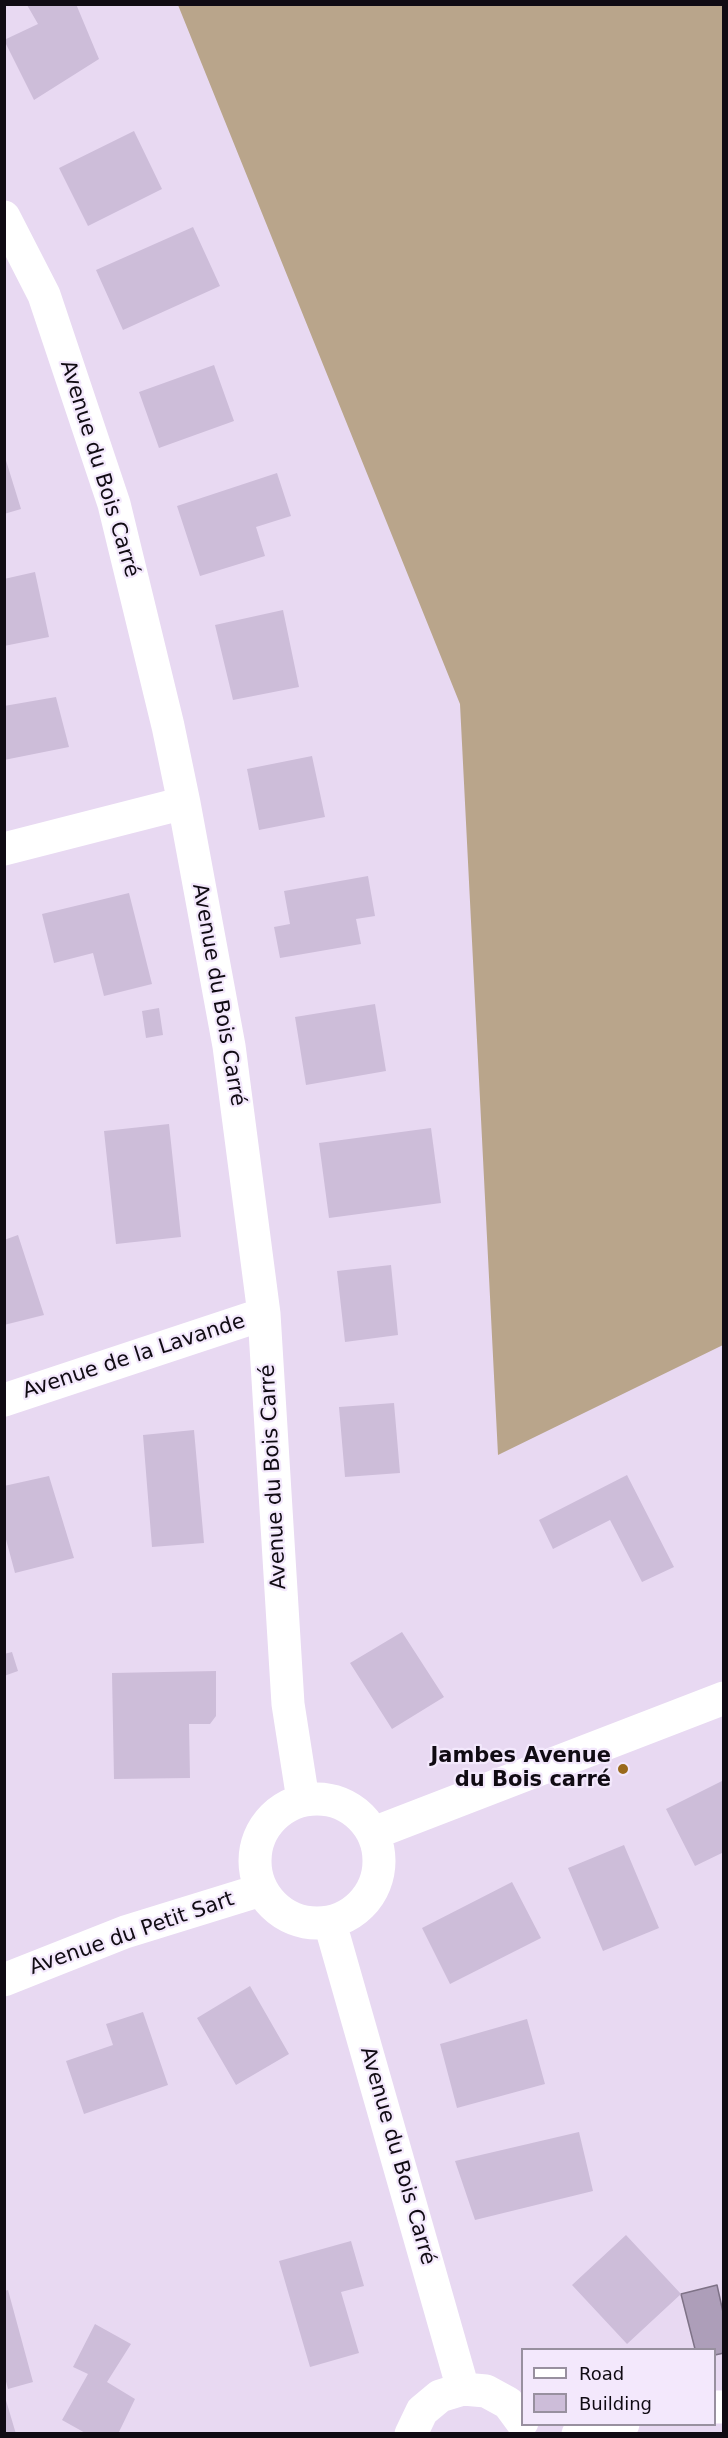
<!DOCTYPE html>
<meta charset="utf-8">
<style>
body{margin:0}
#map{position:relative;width:728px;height:2438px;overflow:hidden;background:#e8d9f2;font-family:"DejaVu Sans",sans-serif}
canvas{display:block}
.frame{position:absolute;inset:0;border:6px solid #100b13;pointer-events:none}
.legend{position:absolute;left:521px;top:2348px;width:195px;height:78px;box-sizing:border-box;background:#f3e8fc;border:2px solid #98909f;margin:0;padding:8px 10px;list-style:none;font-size:18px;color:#100b13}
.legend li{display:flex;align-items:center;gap:12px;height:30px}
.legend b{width:30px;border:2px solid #98909f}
</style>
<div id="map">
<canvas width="728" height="2438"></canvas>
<div class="frame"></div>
<ul class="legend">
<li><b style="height:8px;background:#fff"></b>Road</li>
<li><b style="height:16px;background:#cdbdd9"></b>Building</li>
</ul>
</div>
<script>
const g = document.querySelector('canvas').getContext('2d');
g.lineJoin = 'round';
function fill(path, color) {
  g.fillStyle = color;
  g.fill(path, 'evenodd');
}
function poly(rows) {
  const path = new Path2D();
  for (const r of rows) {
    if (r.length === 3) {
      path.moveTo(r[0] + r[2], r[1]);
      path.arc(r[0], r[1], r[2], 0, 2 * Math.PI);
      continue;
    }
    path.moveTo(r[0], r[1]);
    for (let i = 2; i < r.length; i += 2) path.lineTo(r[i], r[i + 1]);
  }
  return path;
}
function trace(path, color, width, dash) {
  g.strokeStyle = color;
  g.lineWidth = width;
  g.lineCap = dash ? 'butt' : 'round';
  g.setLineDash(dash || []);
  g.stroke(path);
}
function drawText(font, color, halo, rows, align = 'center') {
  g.font = font + ' "DejaVu Sans",sans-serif';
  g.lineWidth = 4.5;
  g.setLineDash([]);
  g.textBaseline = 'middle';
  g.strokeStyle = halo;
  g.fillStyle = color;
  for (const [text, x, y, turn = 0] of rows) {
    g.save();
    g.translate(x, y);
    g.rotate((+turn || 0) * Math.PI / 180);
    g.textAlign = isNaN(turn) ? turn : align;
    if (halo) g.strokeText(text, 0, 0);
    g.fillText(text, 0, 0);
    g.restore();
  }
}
fill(poly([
 [178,5,723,5,723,1345,498,1455,460,704]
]), '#b9a58b');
const water = poly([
 [717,2285,723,2312,724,2353,715,2355,714,2350,695,2349,681,2294,717,2285]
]);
fill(water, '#ad9eb9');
trace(water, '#7e7287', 1.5);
fill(poly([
 [76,4,99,59,34,100,4,40,38,24,27,5,29,4],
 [134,131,162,189,88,226,59,168],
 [193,227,220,286,123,330,96,270],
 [214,365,234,421,159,448,139,392],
 [4,454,21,509,4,514],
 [277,473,291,516,256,527,265,556,200,576,177,506],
 [35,572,49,637,4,646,4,579],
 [283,610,299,687,233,700,215,625],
 [56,697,69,747,4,760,4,706],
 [312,756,325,817,259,830,247,769],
 [368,876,375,916,356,919,361,944,280,958,274,927,290,924,284,891],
 [129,893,152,984,104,996,93,953,54,963,42,914],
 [375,1004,386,1071,306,1085,295,1017],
 [159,1008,163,1035,146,1038,142,1011],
 [169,1124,181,1237,116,1244,104,1131],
 [431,1128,441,1203,329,1218,319,1143],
 [18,1235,44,1315,4,1325,4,1240],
 [391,1265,398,1335,345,1342,337,1271],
 [394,1403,400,1473,345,1477,339,1407],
 [194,1430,204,1543,152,1547,143,1435],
 [627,1475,674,1567,642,1582,610,1520,553,1549,539,1520],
 [49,1476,74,1558,15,1573,4,1532,4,1486],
 [402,1632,444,1697,392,1729,350,1663],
 [12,1652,18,1671,4,1676,4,1654],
 [216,1671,216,1716,210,1724,189,1724,190,1778,114,1779,112,1673],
 [724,1780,724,1852,695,1866,666,1809],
 [624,1845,659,1928,603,1951,568,1868],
 [512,1882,541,1938,450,1984,422,1928],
 [250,1986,289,2054,236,2085,197,2018],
 [143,2012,168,2085,84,2114,66,2061,113,2045,106,2024],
 [527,2019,545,2084,457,2108,440,2044],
 [579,2132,593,2191,475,2220,455,2161],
 [626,2235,681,2294,627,2344,572,2285],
 [351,2241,364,2286,341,2292,359,2353,310,2367,279,2261],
 [8,2290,33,2382,8,2389,4,2374,4,2291],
 [95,2324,131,2344,107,2382,135,2399,118,2434,87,2434,62,2420,88,2374,73,2367],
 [4,2397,5,2397,16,2434,4,2434]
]), '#cdbdd9');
trace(poly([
 [4,217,44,295,114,504,168,726,184,803,229,1046,264,1314,288,1704,303,1800],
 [4,849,184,803],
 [4,1400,264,1314],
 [317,1861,62],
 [374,1833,724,1698],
 [330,1923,463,2389],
 [4,1980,125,1932,261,1890],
 [714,2407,724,2407],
 [411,2434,422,2411,440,2396,463,2389,486,2391,508,2403,522,2422],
 [578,2434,623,2424]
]), '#fff', 33);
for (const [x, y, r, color] of [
 [623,1769,6,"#9a6a1c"]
]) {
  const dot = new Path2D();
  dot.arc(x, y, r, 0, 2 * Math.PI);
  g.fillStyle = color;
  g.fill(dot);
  trace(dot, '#f3e8fc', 2);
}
drawText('21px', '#100b13', '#f3e8fc', [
 ["Avenue du Bois Carré",99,469,73],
 ["Avenue du Bois Carré",218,995,80],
 ["Avenue de la Lavande",134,1357,-18],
 ["Avenue du Bois Carré",274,1477,-93],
 ["Avenue du Petit Sart",132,1934,-19],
 ["Avenue du Bois Carré",397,2156,74]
]);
drawText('bold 21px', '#100b13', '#f3e8fc', [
 ["Jambes Avenue",611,1757],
 ["du Bois carré",611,1781]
], 'right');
</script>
